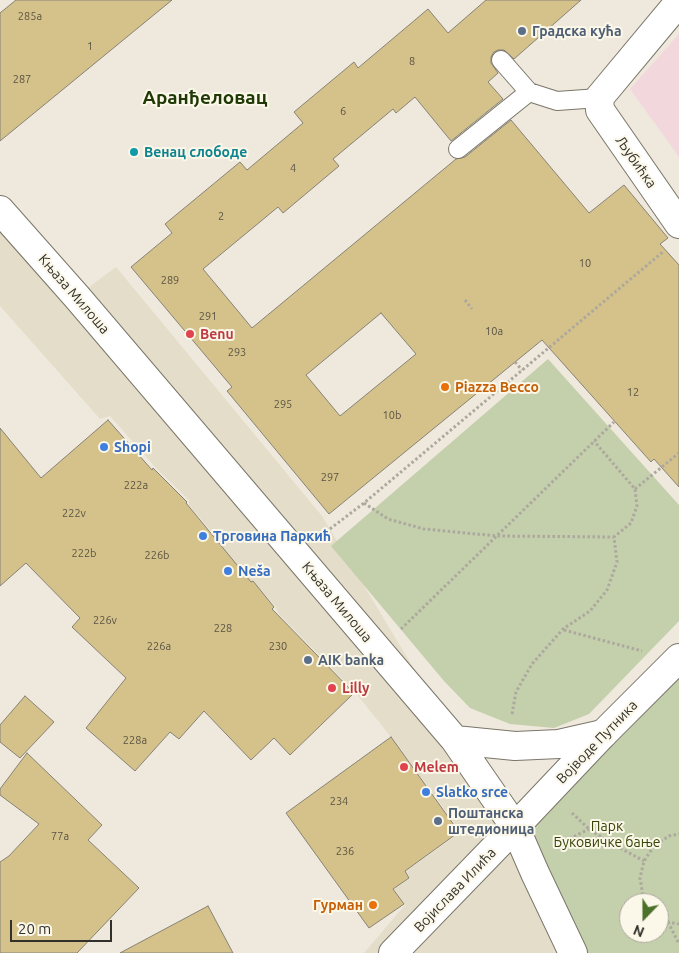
<!DOCTYPE html>
<meta charset="utf-8">
<style>
body{margin:0}
#map{position:relative;width:679px;height:953px;overflow:hidden;background:#eee9dc;font-family:Ubuntu,sans-serif}
canvas{display:block}
.north{position:absolute;left:619px;top:893px;width:50px;height:50px;box-sizing:border-box;background:#fbf7e9;border:1px solid #aba79d;border-radius:50%;rotate:202deg;font-size:14px;font-weight:700;line-height:20px;text-align:center;color:#32302b}
.north::after{content:'';display:block;margin:auto;width:18px;height:22px;background:#4c712b;clip-path:polygon(50% 0,100% 100%,50% 72%,0 100%)}
.scale{position:absolute;left:10px;top:920px;width:102px;height:22px;box-sizing:border-box;border:2px solid #32302b;border-top:0;padding-left:6px;font-size:15px;line-height:18px;white-space:nowrap;color:#32302b;-webkit-text-stroke:4px #fbf7e9;paint-order:stroke}
</style>
<div id="map">
<canvas width="679" height="953"></canvas>
<div class="north">N</div>
<div class="scale">20 m</div>
</div>
<script>
const g = document.querySelector('canvas').getContext('2d');
g.lineJoin = 'round';
function fill(path, color) {
  g.fillStyle = color;
  g.fill(path, 'evenodd');
}
function poly(rows) {
  const path = new Path2D();
  for (const r of rows) {
    path.moveTo(r[0], r[1]);
    for (let i = 2; i < r.length; i += 2) path.lineTo(r[i], r[i + 1]);
  }
  return path;
}
function trace(path, color, width, dash) {
  g.strokeStyle = color;
  g.lineWidth = width;
  g.lineCap = dash ? 'butt' : 'round';
  g.setLineDash(dash || []);
  g.stroke(path);
}
function drawText(font, color, halo, rows, align = 'center') {
  g.font = font + ' Ubuntu,sans-serif';
  g.lineWidth = 4;
  g.setLineDash([]);
  g.textBaseline = 'middle';
  g.strokeStyle = halo;
  g.fillStyle = color;
  for (const [text, x, y, turn = 0] of rows) {
    g.save();
    g.translate(x, y);
    g.rotate((+turn || 0) * Math.PI / 180);
    g.textAlign = isNaN(turn) ? turn : align;
    if (halo) g.strokeText(text, 0, 0);
    g.fillText(text, 0, 0);
    g.restore();
  }
}
fill(poly([
 [0,210,77,296,116,267,322,516,496,805,569,953,364,953,405,905,394,889,410,878,406,871,461,832,391,737,355,692,278,613,276,607,253,581,249,583,218,546,221,543,189,505,189,500,155,467,110,416,100,419,0,306]
]), '#e4ddc9');
fill(poly([
 [679,34,679,157,630,89]
]), '#f2d8dd');
fill(poly([
 [548,359,679,505,679,621,589,714,554,728,510,724,470,708,444,681,331,546],
 [679,659,679,953,575,953,515,827],
 [629,903,659,903,659,933,629,933]
]), '#c4cfac');
const building = poly([
 [16,0,172,0,0,141,0,13,16,0],
 [486,0,581,0,514,59,504,50,498,50,494,52,491,57,491,63,498,73,488,82,503,99,451,141,415,97,396,113,393,109,333,159,339,166,283,213,278,207,203,269,252,328,456,159,465,157,511,120,589,213,624,185,668,238,660,244,679,265,679,487,654,459,651,462,542,340,329,514,227,391,232,387,131,267,172,233,165,224,240,162,247,170,303,123,294,112,354,62,358,68,428,9,448,33,486,0],
 [381,313,416,354,340,416,306,375,381,313],
 [108,420,152,470,153,468,187,502,186,503,251,582,253,581,274,607,272,609,354,693,290,755,274,738,251,760,204,711,179,739,170,732,135,771,86,728,126,678,72,627,80,618,26,563,0,586,0,428,41,478,108,420],
 [25,696,54,722,20,758,0,742,0,725,25,696],
 [391,737,459,832,405,871,409,878,393,889,404,904,369,928,286,813,391,737],
 [27,753,102,825,88,840,139,888,77,953,0,953,0,862,9,856,39,824,0,795,0,789,27,753],
 [208,906,233,953,120,953,208,906]
]);
fill(building, '#d5c28a');
trace(building, '#868276', 1);
const lane = poly([
 [501,60,529,92,557,101,599,98],
 [458,149,529,92]
]);
const street = poly([
 [679,2,599,98,600,110,679,224],
 [515,827,603,734,679,658]
]);
const secondary = poly([
 [0,210,77,297,455,740,515,827,535,873,573,953],
 [455,740,515,746,559,744,603,734],
 [393,953,515,827]
]);
trace(lane, '#7a766a', 20);
trace(street, '#7a766a', 30);
trace(secondary, '#7a766a', 30);
trace(poly([
 [465,300,472,309],
 [515,362,522,370],
 [635,489,679,453],
 [364,503,388,519,424,529,497,536,614,537],
 [322,535,364,503,664,251],
 [401,629,614,422],
 [564,630,642,651],
 [512,714,516,692,532,664,563,629,590,611,607,590,617,562,614,537,631,523,637,506,635,489,594,441],
 [572,813,589,829,609,842,644,861],
 [565,841,589,829],
 [648,903,643,896,640,878,644,861,654,846,669,836,679,834],
 [659,916,668,922,679,924],
 [668,922,679,944]
]), '#aca89e', 3, [2.5, 2.5]);
trace(lane, '#fff', 18);
trace(street, '#fff', 28);
trace(secondary, '#fff', 28);
for (const [x, y, r, color] of [
 [522,31,5,"#5c6f8a"],
 [134,152,5,"#0f9aa8"],
 [190,334,5,"#e0444e"],
 [445,387,5,"#e8710a"],
 [104,447,5,"#3f7fe0"],
 [203,536,5,"#3f7fe0"],
 [228,571,5,"#3f7fe0"],
 [308,660,5,"#5c6f8a"],
 [332,688,5,"#e0444e"],
 [404,767,5,"#e0444e"],
 [426,792,5,"#3f7fe0"],
 [438,821,5,"#5c6f8a"],
 [373,905,5,"#e8710a"]
]) {
  const dot = new Path2D();
  dot.arc(x, y, r, 0, 2 * Math.PI);
  g.fillStyle = color;
  g.fill(dot);
  trace(dot, '#fbf7e9', 2);
}
drawText('11px', '#5b5443', null, [
 ["285a",30,16],
 ["1",90,46],
 ["8",412,61],
 ["287",22,79],
 ["6",343,111],
 ["4",293,168],
 ["2",221,216],
 ["10",585,263],
 ["289",170,280],
 ["291",208,316],
 ["10a",494,331],
 ["293",237,352],
 ["12",633,392],
 ["295",283,404],
 ["10b",392,415],
 ["297",330,477],
 ["222a",136,485],
 ["222v",74,513],
 ["222b",84,553],
 ["226b",157,555],
 ["226v",105,620],
 ["228",223,628],
 ["226a",159,646],
 ["230",278,646],
 ["228a",135,740],
 ["234",339,801],
 ["77a",60,836],
 ["236",345,851]
]);
drawText('bold 14px', '#4e5e75', '#fbf7e9', [
 ["Градска кућа",532,31],
 ["AIK banka",318,660],
 ["Поштанска",448,813],
 ["штедионица",448,829]
], 'left');
drawText('bold 14px', '#0d838f', '#fbf7e9', [
 ["Венац слободе",144,152]
], 'left');
drawText('14px', '#32302b', '#fbf7e9', [
 ["Љубићка",636,162,55],
 ["Књаза Милоша",74,294,49],
 ["Књаза Милоша",337,602,50],
 ["Војводе Путника",597,742,-46],
 ["Војислава Илића",455,890,-46]
]);
drawText('bold 14px', '#be3a42', '#fbf7e9', [
 ["Benu",200,334],
 ["Lilly",342,688],
 ["Melem",414,767]
], 'left');
drawText('bold 14px', '#c56008', '#fbf7e9', [
 ["Piazza Becco",455,387],
 ["Гурман",363,905,"right"]
], 'left');
drawText('bold 14px', '#366cbe', '#fbf7e9', [
 ["Shopi",114,447],
 ["Трговина Паркић",213,536],
 ["Neša",238,571],
 ["Slatko srce",436,792]
], 'left');
drawText('14px', '#364404', '#fbf7e9', [
 ["Парк",607,826],
 ["Буковичке бање",607,842]
]);
drawText('bold 19px', '#1f3805', '#fbf7e9', [
 ["Аранђеловац",205,98]
]);
</script>
